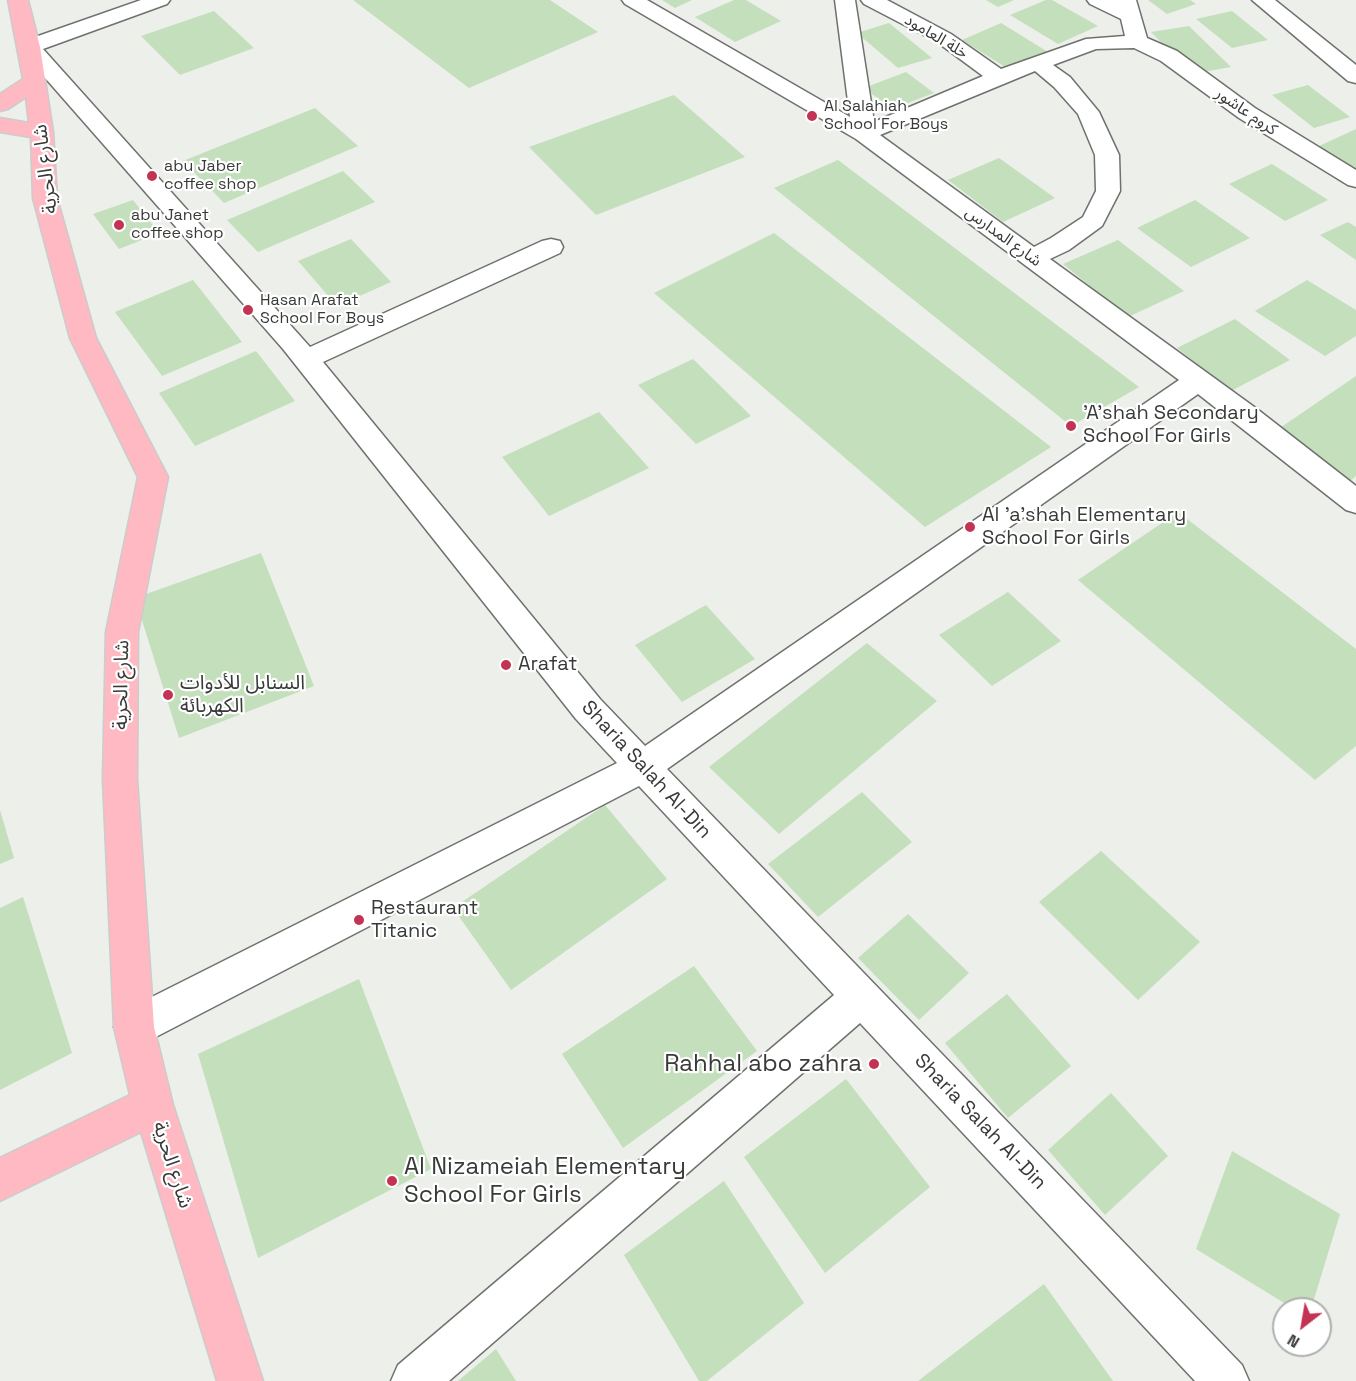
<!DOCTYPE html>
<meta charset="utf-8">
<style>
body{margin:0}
#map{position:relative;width:1356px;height:1381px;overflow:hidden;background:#ecefea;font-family:"Space Grotesk",sans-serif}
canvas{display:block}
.north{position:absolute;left:1272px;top:1297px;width:60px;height:60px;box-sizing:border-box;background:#fff;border:2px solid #afb0af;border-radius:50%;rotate:211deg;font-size:16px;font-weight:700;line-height:24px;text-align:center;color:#383a38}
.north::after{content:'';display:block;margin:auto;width:21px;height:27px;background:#c33353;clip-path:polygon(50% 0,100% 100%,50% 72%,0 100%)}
</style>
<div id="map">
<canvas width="1356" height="1381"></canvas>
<div class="north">N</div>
</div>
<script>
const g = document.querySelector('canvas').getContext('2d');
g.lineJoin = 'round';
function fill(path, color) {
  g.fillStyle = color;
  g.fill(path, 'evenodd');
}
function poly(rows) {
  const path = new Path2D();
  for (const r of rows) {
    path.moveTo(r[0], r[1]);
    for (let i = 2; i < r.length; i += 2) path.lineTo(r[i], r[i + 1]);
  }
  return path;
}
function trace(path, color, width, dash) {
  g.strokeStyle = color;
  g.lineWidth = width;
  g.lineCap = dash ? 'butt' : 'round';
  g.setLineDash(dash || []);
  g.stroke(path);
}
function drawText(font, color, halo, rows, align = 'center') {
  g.font = font + ' "Space Grotesk","Noto Sans Arabic",sans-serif';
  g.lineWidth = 4.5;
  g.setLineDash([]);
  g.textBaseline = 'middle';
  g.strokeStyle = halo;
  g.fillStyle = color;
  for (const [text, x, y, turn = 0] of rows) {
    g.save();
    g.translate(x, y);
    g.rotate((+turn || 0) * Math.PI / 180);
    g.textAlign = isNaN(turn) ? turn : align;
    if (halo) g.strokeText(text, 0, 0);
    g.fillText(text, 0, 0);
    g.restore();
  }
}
fill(poly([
 [353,0,550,0,598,32,469,88],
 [662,0,692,0,675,8],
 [734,0,746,0,781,21,735,42,695,17],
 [986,0,1014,0,998,7],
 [1046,0,1052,0,1098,26,1058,44,1010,15],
 [1148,0,1190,0,1196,4,1167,14],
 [214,11,254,48,180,75,141,36],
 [1232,11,1268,40,1232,48,1196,19],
 [889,23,932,58,898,68,857,33],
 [1001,23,1048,52,1010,70,962,40],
 [1189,26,1231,67,1192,74,1151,32],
 [906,72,934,93,892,109,864,88],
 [1308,85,1350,117,1314,128,1272,95],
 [674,95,745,157,596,215,529,147],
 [315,108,358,146,224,203,183,161],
 [1356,129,1356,171,1317,147],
 [999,158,1055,198,1003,222,948,180],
 [838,160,1139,387,1071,426,774,188],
 [1272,164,1328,200,1285,221,1229,184],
 [343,171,375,202,258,252,227,220],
 [133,200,159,233,119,249,93,214],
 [1195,200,1250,238,1191,267,1137,228],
 [1348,222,1356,227,1356,260,1320,235],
 [774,233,1051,447,925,527,654,293],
 [351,239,391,282,337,306,298,261],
 [1118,240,1184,291,1128,317,1063,264],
 [193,280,242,342,162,376,115,312],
 [1307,280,1356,310,1356,336,1325,356,1255,311],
 [1235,319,1290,360,1231,391,1177,348],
 [256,351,295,401,195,446,159,393],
 [693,359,751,416,696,444,638,385],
 [1356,376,1356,476,1350,481,1277,430],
 [599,412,649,468,549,516,502,457],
 [1178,512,1356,649,1356,746,1315,780,1078,580],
 [261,553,314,686,179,738,135,598],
 [1008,592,1061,641,992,686,939,635],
 [706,605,755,659,682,702,635,645],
 [867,643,937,701,779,834,709,767],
 [862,792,912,842,818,917,768,864],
 [605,805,667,879,511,990,453,908],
 [0,810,14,858,0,864],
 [1101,851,1200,942,1138,1000,1039,902],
 [23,897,72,1053,0,1090,0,908],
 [908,914,969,973,919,1020,858,958],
 [694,966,757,1051,623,1148,562,1054],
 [359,979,431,1169,258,1258,198,1054],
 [1007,994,1071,1066,1008,1118,945,1043],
 [846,1079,930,1187,825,1273,744,1157],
 [1111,1093,1168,1156,1105,1215,1048,1150],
 [1232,1151,1340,1214,1311,1309,1294,1309,1196,1249],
 [724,1181,804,1303,707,1381,699,1381,624,1255],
 [1044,1284,1113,1381,918,1381],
 [496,1349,516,1381,458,1381]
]), '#c4dfbb');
const minor = poly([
 [141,0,170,0,167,4,43,49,310,347,542,241,551,239,560,241,563,247,560,253,323,362,600,699,645,746,1179,380,856,139,625,4,622,0,647,0,850,117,835,0,855,0,874,122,983,76,937,42,864,4,861,0,887,0,951,34,1001,69,1086,39,1125,36,1121,19,1090,4,1087,0,1136,0,1147,38,1177,51,1255,108,1356,170,1356,187,1348,185,1239,118,1161,61,1134,48,1096,49,1053,65,1070,77,1099,112,1119,155,1120,191,1102,226,1069,250,1050,259,1257,409,1356,486,1356,513,1346,510,1198,394,667,769,1242,1365,1249,1381,1195,1381,860,1023,449,1381,391,1381,398,1365,834,995,639,786,148,1041,134,1046,120,1041,114,1027,120,1013,617,763,576,719,283,349,18,47,21,42,141,0],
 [1035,71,1054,87,1078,114,1095,155,1096,191,1083,217,1051,238,1034,247,880,135,1035,71],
 [1252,0,1275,0,1356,65,1356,83,1348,81,1252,0]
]);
const major = poly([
 [8,0,28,0,40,47,53,132,57,198,96,338,168,477,138,632,137,779,154,1027,173,1105,263,1381,217,1381,141,1132,0,1201,0,1158,130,1095,114,1027,103,779,106,632,138,477,70,338,33,198,31,137,0,132,0,118,29,123,26,97,8,109,0,111,0,94,23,79,8,0]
]);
trace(minor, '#6e716d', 3);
trace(major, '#cbcccb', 3);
fill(minor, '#fff');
fill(major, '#feb9c2');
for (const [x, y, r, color] of [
 [812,116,6,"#c33353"],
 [152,176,6,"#c33353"],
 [119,225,6,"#c33353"],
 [248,310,6,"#c33353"],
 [1071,426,6,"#c33353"],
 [970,527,6,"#c33353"],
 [506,665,6,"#c33353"],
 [168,695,6,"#c33353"],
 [359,920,6,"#c33353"],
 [874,1064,6,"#c33353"],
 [392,1181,6,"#c33353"]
]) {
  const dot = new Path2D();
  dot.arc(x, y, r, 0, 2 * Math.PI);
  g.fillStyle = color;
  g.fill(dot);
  trace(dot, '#fff', 2);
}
drawText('16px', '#383a38', '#fff', [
 ["خلة العامود",936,37,31],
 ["كروم عاشور",1246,112,34],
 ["شارع المدارس",1003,237,36]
]);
drawText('16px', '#383a38', '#fff', [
 ["Al Salahiah",824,107],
 ["School For Boys",824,125],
 ["abu Jaber",164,167],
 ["coffee shop",164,185],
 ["abu Janet",131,216],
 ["coffee shop",131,234],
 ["Hasan Arafat",260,301],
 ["School For Boys",260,319]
], 'left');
drawText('20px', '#383a38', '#fff', [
 ["شارع الحرية",46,169,-97],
 ["شارع الحرية",122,685,-89],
 ["Sharia Salah Al-Din",646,770,47],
 ["Sharia Salah Al-Din",980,1122,46],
 ["شارع الحرية",172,1165,72]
]);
drawText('20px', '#383a38', '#fff', [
 ["'A'shah Secondary",1083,414],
 ["School For Girls",1083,437],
 ["Al 'a'shah Elementary",982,516],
 ["School For Girls",982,539],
 ["Arafat",518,665],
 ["السنابل للأدوات",180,684],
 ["الكهربائة",180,707],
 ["Restaurant",371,909],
 ["Titanic",371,932]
], 'left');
drawText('24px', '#383a38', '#fff', [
 ["Rahhal abo zahra",862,1064],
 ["Al Nizameiah Elementary",404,1167,"left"],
 ["School For Girls",404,1195,"left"]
], 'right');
</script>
